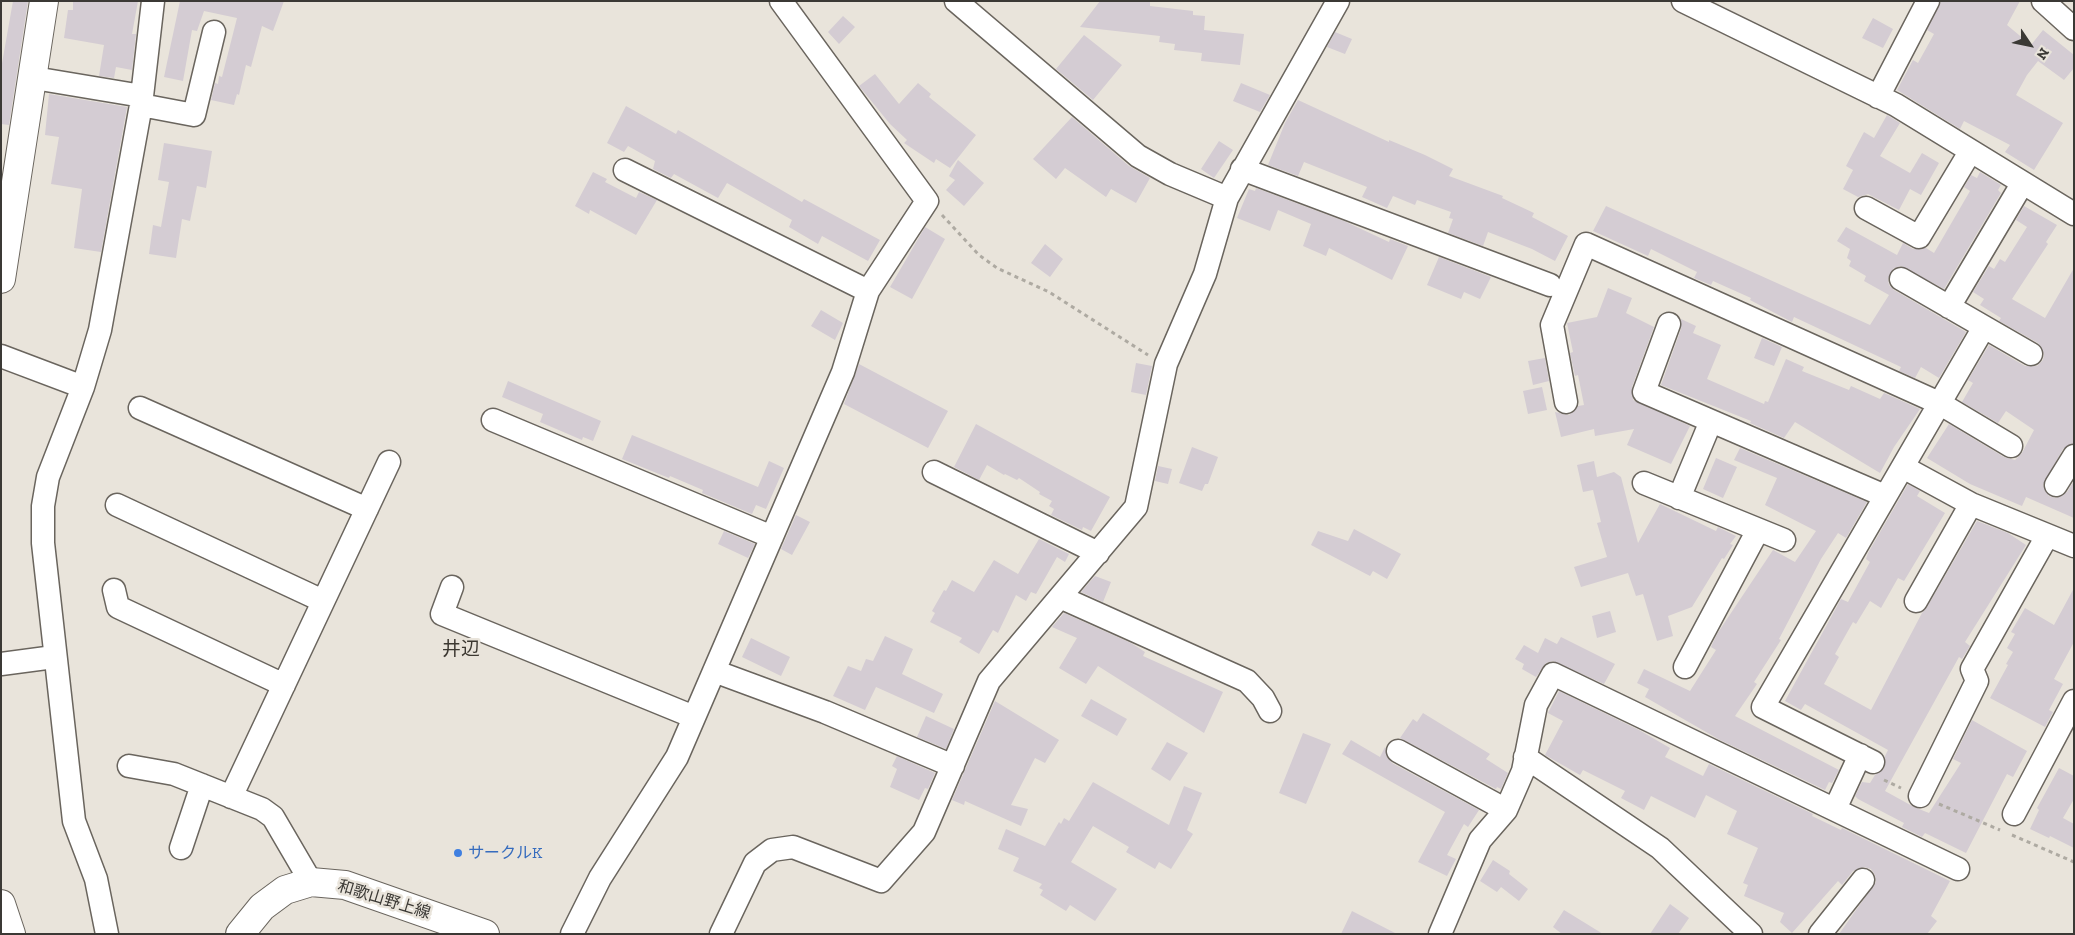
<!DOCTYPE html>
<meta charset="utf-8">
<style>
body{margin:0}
#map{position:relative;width:2075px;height:935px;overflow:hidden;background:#e9e4db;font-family:"Zilla Slab",serif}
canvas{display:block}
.frame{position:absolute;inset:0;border:2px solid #3b3935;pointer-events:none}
.north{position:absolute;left:2005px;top:20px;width:50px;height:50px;-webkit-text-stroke:4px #e9e4db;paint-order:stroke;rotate:124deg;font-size:14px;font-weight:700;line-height:20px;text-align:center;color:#3b3935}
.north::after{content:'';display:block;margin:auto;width:18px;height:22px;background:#3b3935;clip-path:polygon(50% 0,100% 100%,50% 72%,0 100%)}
</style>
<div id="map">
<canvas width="2075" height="935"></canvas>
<div class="frame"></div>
<div class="north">N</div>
</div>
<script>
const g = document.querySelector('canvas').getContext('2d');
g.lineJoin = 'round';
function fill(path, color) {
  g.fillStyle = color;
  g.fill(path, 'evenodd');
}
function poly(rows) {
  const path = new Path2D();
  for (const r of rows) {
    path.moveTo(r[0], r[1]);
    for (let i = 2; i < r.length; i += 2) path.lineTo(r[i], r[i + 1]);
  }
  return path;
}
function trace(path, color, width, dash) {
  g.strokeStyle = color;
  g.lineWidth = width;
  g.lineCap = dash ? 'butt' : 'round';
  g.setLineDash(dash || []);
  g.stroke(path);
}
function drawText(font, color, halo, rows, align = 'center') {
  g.font = font + ' "Zilla Slab","Noto Sans JP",serif';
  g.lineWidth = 5;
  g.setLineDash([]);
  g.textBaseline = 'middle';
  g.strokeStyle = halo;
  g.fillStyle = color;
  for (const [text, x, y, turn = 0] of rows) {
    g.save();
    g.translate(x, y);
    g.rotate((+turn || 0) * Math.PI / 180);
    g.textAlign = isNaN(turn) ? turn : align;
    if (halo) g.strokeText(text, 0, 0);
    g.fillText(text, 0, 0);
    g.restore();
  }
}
fill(poly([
 [13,1,28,1,9,125,1,124,1,69],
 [73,1,138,1,132,34,136,34,132,70,116,67,114,78,99,76,104,45,64,38,68,10,73,10],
 [180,1,284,1,273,31,262,26,251,67,246,65,239,95,237,94,234,105,211,100,215,83,218,84,219,76,222,77,237,18,204,11,197,31,192,30,183,81,164,77],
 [1100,1,1150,1,1150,6,1193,11,1193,15,1205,16,1204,30,1244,34,1240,65,1201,61,1202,53,1174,50,1175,44,1159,42,1160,36,1080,27],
 [1941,1,2020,1,2007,25,2031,45,2043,30,2074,55,2074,68,2064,80,2038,61,2027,75,2016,95,2063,123,2034,170,2005,152,2010,145,1964,121,1960,129,1897,90,1913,60,1918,63,1934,34,1927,30],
 [843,16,855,27,839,44,828,32],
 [1873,18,1893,29,1883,48,1862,38],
 [1335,32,1352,39,1345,54,1327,47],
 [1084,35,1122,65,1093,100,1056,69],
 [875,74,899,104,918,83,931,94,929,97,976,135,950,168,936,159,934,163,904,143,907,140,890,124,859,86],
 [1241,83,1270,95,1260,112,1233,101],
 [49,94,127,107,101,252,74,248,82,189,51,184,59,137,45,135],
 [1298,100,1389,142,1389,140,1425,155,1453,169,1449,176,1503,196,1502,198,1534,213,1532,217,1568,236,1555,261,1532,249,1488,232,1483,246,1448,233,1453,219,1449,218,1451,212,1417,200,1415,205,1393,196,1387,208,1362,197,1367,187,1304,162,1298,176,1268,165,1285,123],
 [626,106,676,134,678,130,802,202,804,199,880,240,868,261,822,236,818,244,789,227,792,220,727,183,718,198,674,174,671,178,653,169,655,161,628,146,624,152,607,143],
 [1887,115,1900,123,1880,156,1910,173,1922,153,1939,163,1921,195,1910,189,1899,210,1868,194,1858,197,1843,189,1853,170,1846,166,1864,132,1874,138],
 [1072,117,1129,166,1150,178,1136,203,1111,189,1106,197,1065,168,1056,179,1033,159],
 [1219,141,1233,150,1214,178,1201,169],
 [164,143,212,151,206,188,197,186,190,221,182,219,176,258,149,254,153,225,161,227,169,182,158,180],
 [958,160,984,183,964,206,946,190,955,180,949,176],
 [593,172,607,179,605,182,636,198,639,192,657,200,636,235,590,210,589,214,575,206],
 [1980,172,2001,185,1998,190,2001,193,1944,289,1901,266,1894,268,1888,279,1889,285,1894,290,1966,332,1939,378,1921,367,1915,378,1899,371,1901,367,1794,317,1792,322,1750,300,1751,298,1713,281,1711,285,1694,278,1697,272,1651,249,1648,256,1593,231,1606,206,1870,325,1889,295,1864,281,1866,276,1849,266,1851,261,1847,258,1850,249,1837,241,1846,227,1897,255,1903,243,1913,249,1926,248,1934,253,1970,191,1964,187,1971,175,1977,178],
 [1256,188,1344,221,1389,242,1390,239,1408,246,1392,280,1329,248,1326,256,1303,246,1311,224,1278,210,1270,231,1237,218,1249,189,1255,191],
 [2024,206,2057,225,2046,242,2048,244,2012,299,2045,318,2074,268,2074,443,2063,449,2043,485,2049,496,2056,498,2067,492,2074,481,2074,518,2026,497,2022,506,1970,484,1927,458,1949,424,2004,457,2015,460,2022,453,2034,430,2006,411,1998,423,1962,402,1973,383,1968,380,1989,345,2025,366,2037,366,2043,360,2044,354,2038,343,1999,321,2001,318,1980,305,1984,299,1973,292,1989,266,1994,269,2000,259,2005,262,2027,227,2016,220],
 [925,227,945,239,912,299,890,287],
 [1045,244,1063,259,1050,277,1031,263],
 [1439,257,1491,277,1480,299,1464,292,1461,299,1427,285],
 [1608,288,1632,298,1626,313,1654,327,1632,387,1633,400,1690,426,1671,464,1627,445,1634,429,1595,436,1594,429,1561,437,1555,412,1569,415,1578,406,1584,405,1578,375,1575,376,1570,353,1573,352,1567,323,1597,317],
 [821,310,843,323,835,340,811,326],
 [1681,319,1696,326,1693,333,1721,345,1707,379,1764,404,1765,401,1768,402,1786,359,1804,367,1802,371,1849,390,1851,386,1880,399,1884,393,1920,409,1894,447,1880,473,1795,422,1784,438,1750,423,1751,421,1661,385,1681,329],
 [1762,338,1782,347,1774,366,1754,358],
 [1545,358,1549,381,1533,385,1528,361],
 [1136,363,1152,366,1146,395,1131,392],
 [859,364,948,411,928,448,844,404],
 [508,381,601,421,593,441,583,437,582,440,540,422,543,414,502,397],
 [1542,387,1547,410,1528,414,1523,391],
 [976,424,1110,497,1091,531,1083,527,1082,530,1051,515,1054,509,1049,506,1052,501,1039,494,1040,492,1019,478,1017,480,1005,474,1004,475,987,465,979,480,954,467],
 [632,435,758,487,769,461,784,468,766,509,756,505,752,514,702,493,703,490,670,476,669,478,622,459],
 [1192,447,1218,457,1208,484,1205,484,1202,491,1179,483],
 [1740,448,1867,502,1846,538,1838,533,1821,559,1779,639,1781,640,1754,682,1757,684,1735,716,1839,770,1832,783,1829,782,1825,790,1720,740,1645,697,1649,689,1637,683,1644,669,1690,691,1716,650,1711,647,1717,634,1773,550,1795,562,1816,531,1765,505,1777,478,1734,460],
 [1716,458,1737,467,1723,498,1703,489],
 [1594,461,1597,477,1614,472,1621,477,1638,543,1660,504,1716,531,1718,527,1736,536,1730,544,1733,545,1724,559,1722,558,1692,607,1668,616,1673,636,1657,641,1643,594,1636,596,1628,573,1581,587,1574,567,1607,557,1597,523,1601,522,1593,490,1583,492,1577,465],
 [1158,466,1172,469,1168,484,1155,481],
 [1908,484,1920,491,1917,496,1945,513,1904,581,1898,578,1881,608,1870,601,1856,624,1853,622,1835,654,1839,657,1824,684,1871,710,1922,613,1927,607,1977,521,2008,533,2026,545,1965,642,1970,646,1962,659,1959,657,1885,791,1914,807,1929,813,1961,763,1953,759,1972,720,2027,751,2013,777,2007,774,1966,853,1925,833,1922,837,1902,827,1904,823,1858,799,1855,796,1862,782,1870,783,1875,775,1884,768,1885,756,1888,750,1805,704,1801,710,1785,701,1841,599,1848,602,1870,562,1866,559,1868,553],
 [796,515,810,522,792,555,781,549],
 [1354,529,1401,554,1387,579,1373,571,1370,576,1311,545,1318,531,1348,541],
 [724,531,755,544,748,558,718,544],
 [1039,539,1069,554,1065,562,1057,557,1036,594,1031,592,1026,601,1016,595,998,633,993,630,979,654,959,642,962,638,930,622,935,613,932,611,944,590,946,591,952,580,974,592,994,560,1018,574],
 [1095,576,1111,582,1103,602,1081,592],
 [2074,588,2074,642,2054,679,2063,684,2049,710,2053,712,2045,727,1990,698,2008,665,2006,664,2013,652,2007,648,2015,634,2011,632,2025,608,2054,625],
 [1610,611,1616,632,1597,638,1592,616],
 [1064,613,1131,643,1145,652,1143,656,1223,692,1204,733,1098,666,1086,684,1059,668,1077,638,1052,627],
 [885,636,913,649,902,674,943,694,934,713,876,687,865,710,833,696,848,666,861,671,866,659,873,661],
 [1561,637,1615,664,1604,684,1553,661,1546,663,1536,677,1522,669,1524,664,1515,659,1524,645,1538,653,1545,638,1557,644],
 [751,638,790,657,781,676,742,657],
 [1559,691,1639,730,1670,748,1665,757,1703,776,1709,764,1813,814,1812,816,1841,830,1842,828,1950,881,1931,916,1937,921,1927,934,1839,934,1876,882,1875,875,1871,869,1864,867,1853,871,1842,885,1838,881,1792,933,1780,922,1784,913,1744,896,1748,885,1743,883,1758,848,1727,834,1737,811,1706,795,1695,818,1651,796,1644,810,1621,798,1625,791,1583,770,1580,775,1545,755,1563,721,1548,713],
 [1091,699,1127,719,1117,736,1081,716],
 [995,701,1059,740,1045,763,1035,758,1011,805,1028,809,1021,826,965,801,964,805,952,800],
 [1423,713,1490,754,1486,759,1508,773,1501,789,1497,787,1496,789,1400,738,1413,719,1417,722],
 [926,716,954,729,946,749,917,737],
 [1303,733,1331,744,1306,804,1279,793],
 [1351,740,1380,757,1385,747,1387,757,1392,763,1479,810,1468,827,1464,824,1447,855,1456,859,1447,876,1418,862,1445,812,1342,754],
 [1167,742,1188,753,1170,781,1151,769],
 [897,756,935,773,928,789,925,788,919,800,890,787,897,769,892,766],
 [2059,768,2074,776,2074,799,2063,818,2074,824,2074,848,2050,836,2049,838,2030,829,2039,810,2037,808],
 [1093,782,1169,825,1184,786,1202,793,1187,830,1193,834,1171,869,1159,862,1155,869,1126,852,1129,847,1093,826,1071,862,1117,889,1095,921,1070,905,1066,911,1040,895,1043,890,1039,888,1042,884,1013,871,1019,858,998,849,1006,829,1045,846,1059,822,1061,824,1064,818,1069,821],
 [1493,860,1510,871,1509,874,1528,889,1519,901,1501,887,1497,892,1480,881],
 [1670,904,1689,918,1678,934,1650,934],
 [1564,910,1603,934,1562,934,1553,927],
 [1352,911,1397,934,1341,934]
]), '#d4ccd3');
const minor = poly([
 [956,1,1138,156,1170,174,1227,198],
 [1683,1,1896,105,2074,214],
 [2043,1,2074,29],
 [34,78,142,96],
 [1878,97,1928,1],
 [141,105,194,115,214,32],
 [1242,169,1550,285],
 [625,170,868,291],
 [1866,208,1919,237,1970,152],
 [1901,279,2031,354],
 [1949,307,2022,184],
 [1669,324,1644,392,1885,496],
 [1,356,83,387],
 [1566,402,1552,325,1586,244,1939,403,2011,446],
 [140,408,367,509],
 [493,420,772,537],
 [1903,467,1971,504,2074,546],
 [934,472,1098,553],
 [1644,483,1784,540],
 [2056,485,2074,456],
 [1679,498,1711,421],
 [117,505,323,601],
 [452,587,442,614,694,717],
 [114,590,118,607,284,685],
 [1060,597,1247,681,1263,698,1270,711],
 [1916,601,1971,504],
 [1,664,54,657],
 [1685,667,1758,530],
 [714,671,825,712,953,766],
 [1398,751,1506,810],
 [1525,757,1660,848,1751,934],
 [1873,762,1763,707,1984,327],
 [129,766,174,774,262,809,273,817,311,882],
 [1920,796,1977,681,1972,669,2047,536],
 [231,797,389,462],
 [1835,809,1860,755],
 [2014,814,2074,701],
 [181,848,202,785],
 [107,934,96,879,74,821,43,543,43,506,48,477,83,387,100,330,141,105,153,1],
 [572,934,600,878,677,757,843,372,868,291,927,201,781,1],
 [721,934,755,863,772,850,793,847,881,881,924,832,989,681,1136,507,1166,364,1205,274,1227,198,1338,1],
 [1440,934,1480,840,1506,810,1523,771,1536,705,1553,674,1958,869],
 [1820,934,1863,880]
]);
const tertiary = poly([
 [1,279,44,1],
 [1,904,11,934]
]);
const secondary = poly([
 [240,934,262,907,285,890,311,882,345,885,485,934]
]);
trace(minor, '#6a655e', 25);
trace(tertiary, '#6a655e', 30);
trace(secondary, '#6a655e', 30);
trace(poly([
 [942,215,979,255,997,268,1049,292,1148,355],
 [1884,780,1901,788],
 [1939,804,2000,830],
 [2012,835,2074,862]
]), '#aeaaa2', 3, [4, 4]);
trace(minor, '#fff', 22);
trace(tertiary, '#fff', 28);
trace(secondary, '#fff', 28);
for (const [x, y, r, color] of [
 [458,853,5,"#3f7fe0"]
]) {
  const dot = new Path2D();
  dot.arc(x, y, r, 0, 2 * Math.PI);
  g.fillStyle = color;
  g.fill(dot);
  trace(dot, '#e9e4db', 2);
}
drawText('16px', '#366cbe', '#e9e4db', [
 ["サークルK",468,853]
], 'left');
drawText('16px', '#3b3935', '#e9e4db', [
 ["和歌山野上線",384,900,17]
]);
drawText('19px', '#3c3831', '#e9e4db', [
 ["井辺",461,650]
]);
</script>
